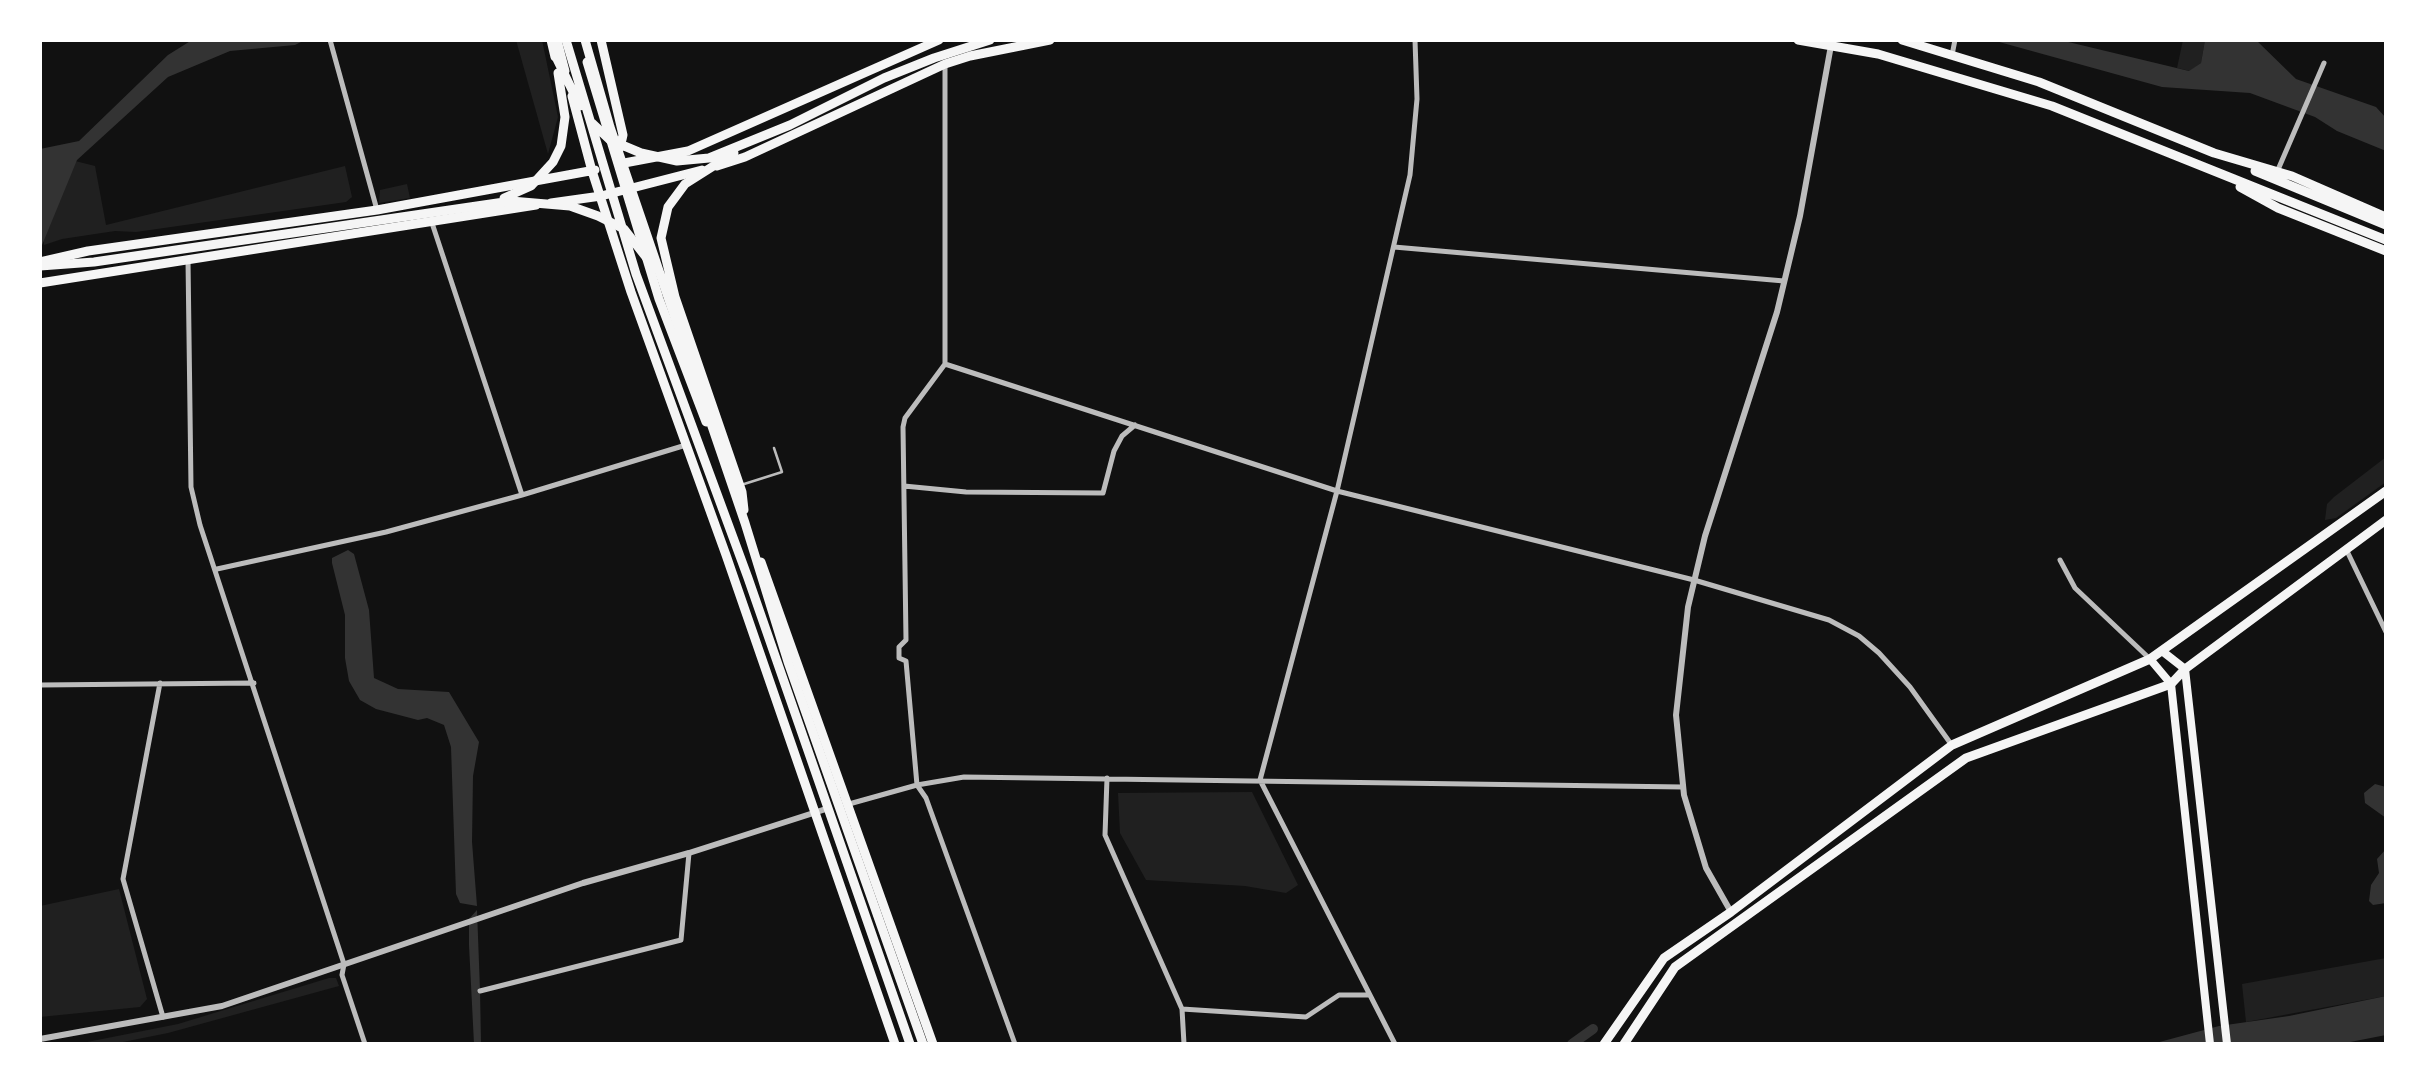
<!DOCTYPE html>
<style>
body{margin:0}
#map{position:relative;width:2426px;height:1084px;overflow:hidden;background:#111;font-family:Ubuntu,sans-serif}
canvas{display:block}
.frame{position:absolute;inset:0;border:42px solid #fff;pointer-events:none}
</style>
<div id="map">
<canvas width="2426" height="1084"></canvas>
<div class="frame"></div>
</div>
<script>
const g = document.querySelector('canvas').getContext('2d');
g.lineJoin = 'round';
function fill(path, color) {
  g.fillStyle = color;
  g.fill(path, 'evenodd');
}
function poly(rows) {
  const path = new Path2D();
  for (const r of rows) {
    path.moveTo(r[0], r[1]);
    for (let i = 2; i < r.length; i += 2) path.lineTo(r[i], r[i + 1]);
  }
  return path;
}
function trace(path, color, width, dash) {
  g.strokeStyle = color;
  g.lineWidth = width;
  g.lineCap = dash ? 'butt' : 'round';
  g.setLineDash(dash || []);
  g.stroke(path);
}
fill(poly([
 [516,40,542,40,558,117,548,154],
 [2183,40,2205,40,2201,63,2190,71,2177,68],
 [75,161,95,166,106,225,345,166,352,197,346,202,136,232,115,231,62,239,44,245,40,211],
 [407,184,410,198,379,203,380,190],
 [2386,457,2386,482,2336,518,2325,520,2327,504,2334,497],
 [1252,792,1298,885,1286,893,1245,886,1146,880,1120,833,1118,793],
 [119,889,147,999,140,1007,40,1017,40,906],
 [2386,958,2386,996,2246,1022,2242,984],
 [329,978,336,978,339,986,168,1033,113,1044,77,1044,178,1024]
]), '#202020');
fill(poly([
 [192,40,305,40,295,45,230,51,168,77,77,160,40,250,40,149,79,141,168,55],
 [1992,40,2060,40,2189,71,2201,63,2205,40,2256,40,2296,79,2376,107,2386,118,2386,151,2337,131,2315,117,2250,93,2162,87],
 [348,550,354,554,369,610,374,678,398,689,449,692,479,742,473,776,472,842,477,906,460,903,456,894,451,747,444,725,427,718,418,720,376,709,360,700,349,681,345,658,345,615,332,563,332,558],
 [2375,784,2386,787,2386,818,2365,803,2364,793],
 [2386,849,2386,903,2373,905,2369,901,2371,885,2379,873,2377,859],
 [477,910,480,990,481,1044,474,1044,469,945,469,919],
 [2386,996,2386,1035,2340,1044,2152,1044,2219,1026,2289,1016]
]), '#333');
trace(poly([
 [1572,1044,1593,1029]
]), '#333', 10);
trace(poly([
 [741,485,782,472,774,448]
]), '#bcbcbc', 2.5);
trace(poly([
 [330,40,377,210],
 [1952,55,1955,40],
 [945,67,945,364,905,418,903,427,906,640,899,647,899,658,906,661,917,785,926,798,1015,1044],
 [2277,172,2324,63],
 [432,223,522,495],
 [1394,247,1784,281],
 [188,260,191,487,200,525,344,964,342,975,365,1044],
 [945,364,1337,491,1694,580,1829,620,1859,636,1879,653,1910,687,1951,744],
 [904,486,966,492,1103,493,1114,451,1122,436,1135,425],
 [2346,549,2386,632],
 [2060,560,2075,588,2150,659],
 [217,569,386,532,522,495,686,445],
 [160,683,123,879,163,1017],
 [40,685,254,683],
 [1107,778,1105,835,1182,1009,1184,1044],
 [849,804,917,785,964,777,1683,787],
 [480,991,681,940,689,853],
 [1182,1009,1306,1017,1339,995,1370,995],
 [1395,1044,1260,780,1337,491,1410,175,1417,99,1415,40]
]), '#bcbcbc', 5);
trace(poly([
 [1731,912,1706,868,1684,795,1676,715,1688,607,1705,536,1777,312,1800,216,1832,40],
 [40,1039,222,1006,583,883,689,853,829,808]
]), '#bcbcbc', 6);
trace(poly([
 [2162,651,2185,669,2227,1044],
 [2150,659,2171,684,2210,1044]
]), '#f5f5f5', 8);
trace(poly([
 [557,40,565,71],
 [1798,40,1878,54,2052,106,2386,240],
 [1902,40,2039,82,2214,153,2292,176,2386,217],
 [587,62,659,299,706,422],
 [572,96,592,171,631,292,726,555,895,1044],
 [619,164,688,151,939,40],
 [717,166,745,157,945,64,970,56,1050,40],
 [2255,171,2386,225],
 [2240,187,2278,208,2386,251],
 [551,203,601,196,702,170],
 [40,262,88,251,377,210,595,170],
 [40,283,536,205],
 [761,562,933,1044],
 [1604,1044,1664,958,1731,912,1952,745,2150,659,2386,491],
 [1624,1044,1675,967,1966,758,2171,684,2185,669,2386,520]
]), '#f5f5f5', 9);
trace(poly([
 [551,40,555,57],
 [566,40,636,274,748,578,910,1044],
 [585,40,610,127,745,523,788,662,923,1044],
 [601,40,623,135,620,148],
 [555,55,580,106],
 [592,123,610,140,641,153,677,161,709,158,790,125,884,78,934,58,990,40],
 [734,153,685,184,668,207,661,238,675,297,742,492,744,510],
 [504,198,531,186,553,162,561,146,565,117,558,73],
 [40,266,94,262,511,201,570,206,598,216,624,229,653,266]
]), '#f5f5f5', 9);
</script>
